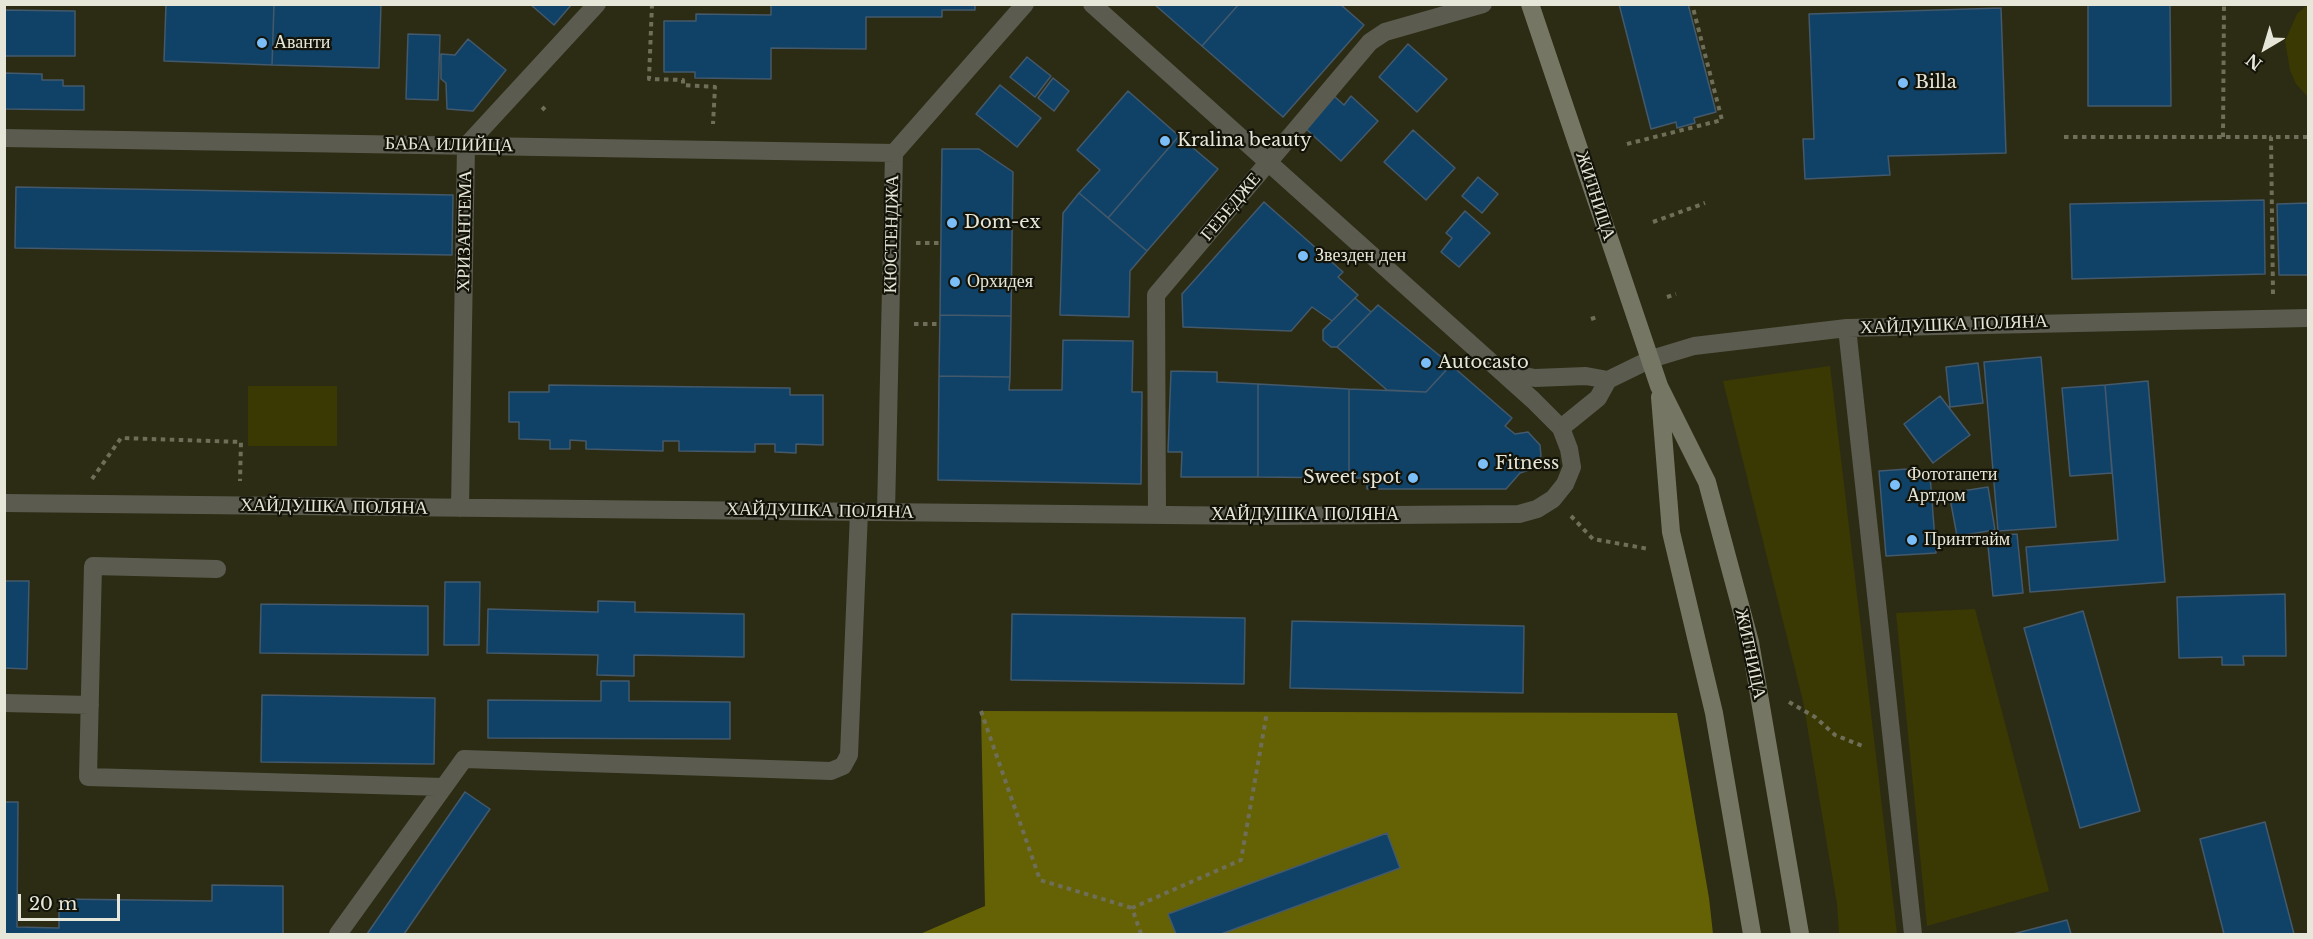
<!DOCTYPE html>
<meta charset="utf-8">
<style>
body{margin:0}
#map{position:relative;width:2313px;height:939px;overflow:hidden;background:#2c2c14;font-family:"Libre Baskerville",serif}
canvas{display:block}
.frame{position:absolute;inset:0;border:6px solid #e6e7d8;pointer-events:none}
.north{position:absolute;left:2235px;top:18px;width:60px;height:60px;-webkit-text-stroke:4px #131309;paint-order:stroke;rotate:218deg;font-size:16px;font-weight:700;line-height:24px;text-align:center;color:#e6e7d8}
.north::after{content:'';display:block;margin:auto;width:21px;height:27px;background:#e6e7d8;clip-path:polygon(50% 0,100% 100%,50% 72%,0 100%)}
.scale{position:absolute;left:18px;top:894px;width:102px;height:27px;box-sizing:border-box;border:3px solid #e6e7d8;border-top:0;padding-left:8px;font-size:18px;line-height:21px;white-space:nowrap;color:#e6e7d8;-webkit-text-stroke:4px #131309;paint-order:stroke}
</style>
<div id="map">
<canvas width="2313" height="939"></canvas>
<div class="frame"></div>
<div class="north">N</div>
<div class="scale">20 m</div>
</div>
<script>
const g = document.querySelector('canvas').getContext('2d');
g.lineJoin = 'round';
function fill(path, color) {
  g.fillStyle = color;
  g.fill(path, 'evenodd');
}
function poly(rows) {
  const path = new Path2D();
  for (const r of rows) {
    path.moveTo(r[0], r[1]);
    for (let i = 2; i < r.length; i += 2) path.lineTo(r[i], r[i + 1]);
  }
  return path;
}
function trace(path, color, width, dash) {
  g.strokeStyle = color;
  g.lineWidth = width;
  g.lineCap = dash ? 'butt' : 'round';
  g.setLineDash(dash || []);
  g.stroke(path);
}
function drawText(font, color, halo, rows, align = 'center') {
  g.font = font + ' "Libre Baskerville",serif';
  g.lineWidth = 4.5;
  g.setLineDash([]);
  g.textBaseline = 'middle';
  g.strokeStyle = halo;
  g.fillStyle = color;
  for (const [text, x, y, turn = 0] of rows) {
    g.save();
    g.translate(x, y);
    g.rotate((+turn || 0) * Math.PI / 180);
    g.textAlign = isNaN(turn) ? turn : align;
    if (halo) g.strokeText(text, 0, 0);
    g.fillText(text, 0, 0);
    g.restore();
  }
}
fill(poly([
 [2307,5,2308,5,2308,97,2296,84,2290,70,2285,41,2297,14],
 [1830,366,1897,934,1839,934,1837,904,1803,701,1723,381],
 [248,386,337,386,337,446,248,446],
 [1975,609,2049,891,1927,926,1896,613]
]), '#3a3803');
fill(poly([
 [981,711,1677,713,1709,898,1713,934,920,934,985,906]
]), '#656206');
const building = poly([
 [166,4,274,4,272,65,164,61,166,4],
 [274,4,381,4,379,68,272,65,274,4],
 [530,4,572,4,554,25,530,4],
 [771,4,975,4,975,10,942,10,942,17,866,17,866,49,771,48,771,79,695,78,695,72,664,72,664,21,696,21,696,14,771,15,771,4],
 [1154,4,1239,4,1202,46,1154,4],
 [1239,4,1340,4,1364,25,1283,117,1202,46,1239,4],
 [1619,4,1688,4,1716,112,1694,118,1695,123,1677,128,1676,122,1651,129,1619,4],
 [2088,4,2170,4,2171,106,2088,106,2088,4],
 [2001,8,2006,153,1888,156,1890,175,1805,179,1803,139,1814,139,1809,14,2001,8],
 [4,10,75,11,75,56,4,56,4,10],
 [408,34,440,35,438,100,406,99,408,34],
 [468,39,506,70,473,111,447,109,446,83,441,79,441,54,455,55,468,39],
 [1408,44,1447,79,1417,112,1379,77,1408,44],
 [1027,57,1051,76,1035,97,1010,77,1027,57],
 [4,73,42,74,42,80,63,80,63,86,84,86,84,110,4,109,4,73],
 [1053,78,1069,91,1054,111,1038,98,1053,78],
 [1000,85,1041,118,1017,147,976,114,1000,85],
 [1128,91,1179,136,1108,218,1079,193,1100,170,1077,150,1128,91],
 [1334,96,1344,105,1351,96,1378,121,1341,161,1305,128,1334,96],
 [1413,130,1455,168,1426,200,1384,162,1413,130],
 [1179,136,1218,169,1147,251,1108,218,1179,136],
 [942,149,979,149,1013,172,1011,316,940,315,942,149],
 [1478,177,1498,194,1482,213,1462,196,1478,177],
 [16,187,453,195,452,255,15,248,16,187],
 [1079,193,1147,251,1130,271,1129,317,1060,315,1063,213,1079,193],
 [2264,200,2265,274,2072,279,2070,204,2264,200],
 [1264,202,1343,272,1338,277,1358,295,1332,321,1312,307,1291,331,1183,327,1182,294,1264,202],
 [2308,203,2308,275,2279,275,2277,204,2308,203],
 [1465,211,1490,233,1459,267,1441,252,1452,238,1446,233,1465,211],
 [1355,298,1371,312,1337,347,1331,347,1323,340,1323,330,1355,298],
 [1378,305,1451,365,1426,392,1387,390,1337,347,1378,305],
 [940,315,1011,316,1010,377,939,376,940,315],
 [1063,340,1133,341,1132,392,1142,392,1141,484,938,480,939,376,1010,377,1009,390,1062,390,1063,340],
 [2041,357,2056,527,1998,531,1984,362,2041,357],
 [1978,363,1983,403,1950,407,1946,367,1978,363],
 [1451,365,1512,418,1505,426,1515,434,1528,432,1540,445,1541,456,1532,469,1520,473,1506,489,1367,489,1367,478,1349,478,1349,389,1426,392,1451,365],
 [1171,371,1217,372,1217,382,1258,384,1258,477,1181,477,1182,452,1168,452,1171,371],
 [2148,381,2165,582,2030,592,2026,547,2118,540,2105,385,2148,381],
 [1258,384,1349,389,1349,478,1258,477,1258,384],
 [549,385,790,388,790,395,823,395,823,445,796,444,796,453,775,452,775,444,755,444,755,452,679,451,679,441,663,441,663,451,586,449,586,441,570,440,570,449,550,449,550,440,519,439,519,422,509,422,509,392,549,392,549,385],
 [2105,385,2112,473,2070,476,2062,388,2105,385],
 [1940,396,1970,435,1933,463,1904,424,1940,396],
 [1908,469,1909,476,1930,475,1936,553,1886,556,1879,471,1908,469],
 [1988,487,1995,530,1957,536,1949,493,1988,487],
 [2017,534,2023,593,1993,596,1987,536,2017,534],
 [4,581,29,581,27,669,4,668,4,581],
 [445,582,480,582,479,645,444,645,445,582],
 [2285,594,2286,656,2243,656,2244,665,2222,665,2222,657,2179,658,2177,597,2285,594],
 [598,601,635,602,635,612,744,614,744,657,634,655,634,676,597,675,598,655,487,653,488,609,598,612,598,601],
 [261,604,428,606,428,655,260,653,261,604],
 [2083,611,2140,811,2080,828,2024,628,2083,611],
 [1012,614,1245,618,1244,684,1011,680,1012,614],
 [1292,621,1524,626,1523,693,1290,688,1292,621],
 [601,681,629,681,629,701,730,702,730,739,488,738,488,700,601,701,601,681],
 [262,695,435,698,434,764,261,762,262,695],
 [465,792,490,809,404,934,367,934,465,792],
 [4,802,18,802,17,927,59,928,59,899,212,901,212,885,283,886,283,934,4,934,4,802],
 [2265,822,2294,934,2224,934,2200,839,2265,822],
 [1387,833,1400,868,1221,934,1176,934,1168,914,1387,833],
 [2067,920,2071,934,2013,934,2067,920]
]);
fill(building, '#104267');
trace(building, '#44596b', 1.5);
trace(poly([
 [652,4,649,79,683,80,683,85,715,87,713,124],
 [542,110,545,107],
 [2064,137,2271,137],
 [2223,137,2224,4],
 [1627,144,1722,120,1692,4],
 [1653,222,1705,203],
 [916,243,942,243],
 [2273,294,2271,137,2308,137],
 [1667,297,1676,294],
 [1591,319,1597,317],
 [914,324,940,324],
 [92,479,121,438,241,442,240,481],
 [1571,516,1593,539,1649,549],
 [1789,702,1815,717,1835,735,1865,747],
 [981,711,1040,880,1132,908],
 [1141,934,1132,908,1241,860,1267,712]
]), '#6e6e59', 4, [4.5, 4.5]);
trace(poly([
 [217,569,93,566,88,777,444,787],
 [4,703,90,705],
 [338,934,464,759,831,771,843,766,849,755,859,512]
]), '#5b5b50', 18);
trace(poly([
 [4,138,894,153],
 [1847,328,1913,934],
 [1503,372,1535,378,1586,376,1608,380],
 [1561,428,1598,398,1608,380,1651,359,1694,346,1847,328,2308,318],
 [4,503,1264,516,1519,514,1537,509,1553,499,1565,484,1572,467,1569,449,1561,428,1533,400,1092,4],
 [460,508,466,146,597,4],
 [886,512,894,153,1025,4],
 [1157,515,1156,295,1370,42,1385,32,1483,4]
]), '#5b5b50', 18);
trace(poly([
 [1530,4,1659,386,1707,482,1750,642,1800,934],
 [1660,397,1671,532,1714,713,1752,934]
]), '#767664', 18);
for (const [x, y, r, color] of [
 [262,43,6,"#7bbef8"],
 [1903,83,6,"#7bbef8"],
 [1165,141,6,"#7bbef8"],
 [952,223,6,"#7bbef8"],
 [1303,256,6,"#7bbef8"],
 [955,282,6,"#7bbef8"],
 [1426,363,6,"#7bbef8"],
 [1483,464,6,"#7bbef8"],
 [1413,478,6,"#7bbef8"],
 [1895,485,6,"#7bbef8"],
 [1912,540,6,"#7bbef8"]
]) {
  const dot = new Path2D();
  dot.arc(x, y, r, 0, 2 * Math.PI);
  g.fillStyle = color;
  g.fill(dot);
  trace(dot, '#131309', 2);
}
drawText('18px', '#e6e7d8', '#131309', [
 ["Аванти",274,43],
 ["Billa",1915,83],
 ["Kralina beauty",1177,141],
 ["Dom-ex",964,223],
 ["Звезден ден",1315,256],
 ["Орхидея",967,282],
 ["Autocasto",1438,363],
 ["Fitness",1495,464],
 ["Фототапети",1907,475],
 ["Артдом",1907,496],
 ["Sweet spot",1401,478,"right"],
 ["Принттайм",1924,540]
], 'left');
drawText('18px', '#e6e7d8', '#131309', [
 ["БАБА ИЛИЙЦА",449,145,1],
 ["ЖИТНИЦА",1595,196,72],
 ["ГЕБЕДЖЕ",1231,207,-50],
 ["ХРИЗАНТЕМА",465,231,-89],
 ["КЮСТЕНДЖА",892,234,-89],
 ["ХАЙДУШКА ПОЛЯНА",1954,325,-2],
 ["ХАЙДУШКА ПОЛЯНА",334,507,1],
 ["ХАЙДУШКА ПОЛЯНА",820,511,1],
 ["ХАЙДУШКА ПОЛЯНА",1305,515],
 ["ЖИТНИЦА",1750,654,78]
]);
</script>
